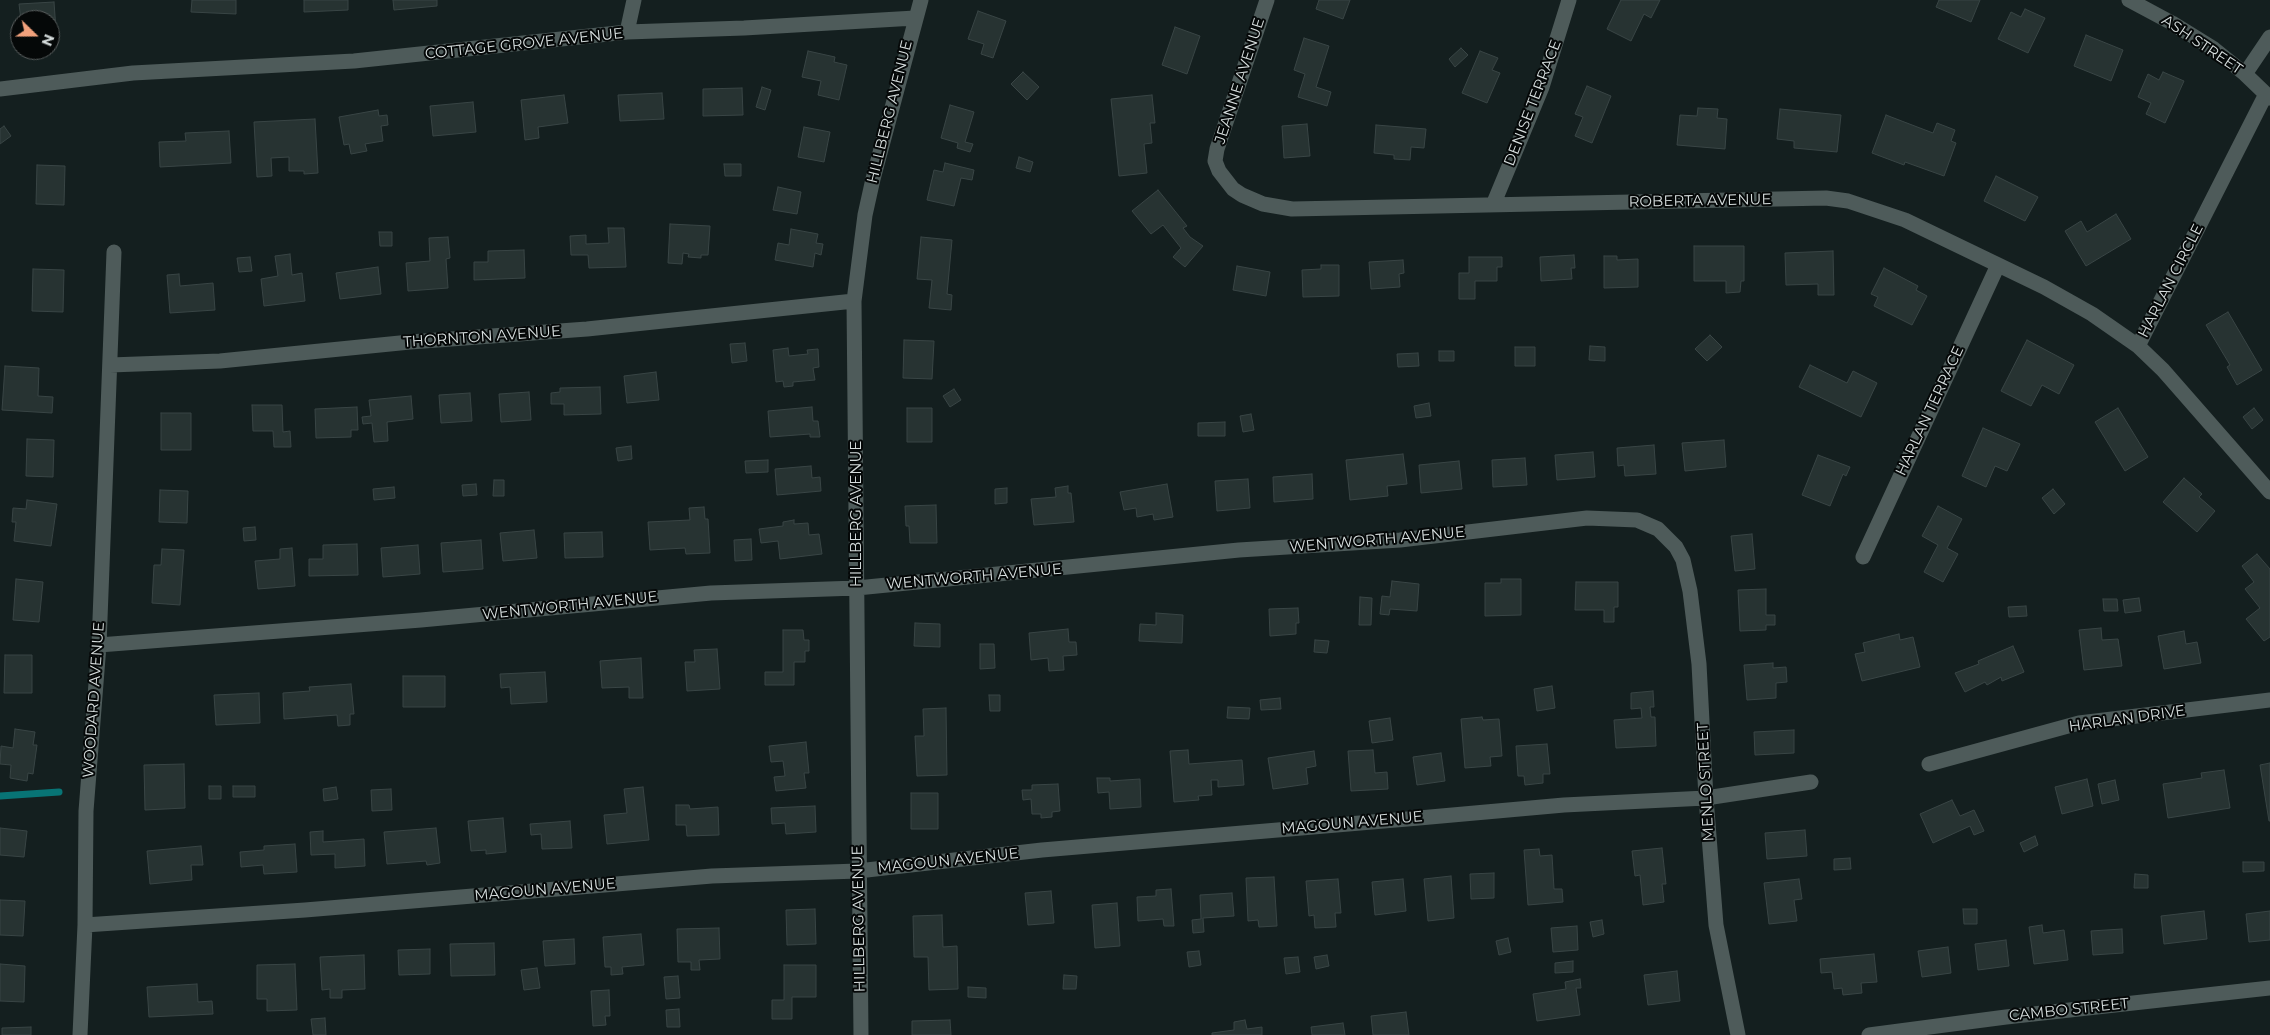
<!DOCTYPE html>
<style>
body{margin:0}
#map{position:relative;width:2270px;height:1035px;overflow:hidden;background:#141f1f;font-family:Montserrat,sans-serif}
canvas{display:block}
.north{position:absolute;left:10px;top:10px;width:50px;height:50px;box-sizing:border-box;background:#050808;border:1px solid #595e5e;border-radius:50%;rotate:112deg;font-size:14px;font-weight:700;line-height:20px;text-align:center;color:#d7dede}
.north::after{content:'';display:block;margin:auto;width:18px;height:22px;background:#f1a17c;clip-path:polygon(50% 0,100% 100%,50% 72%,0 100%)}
</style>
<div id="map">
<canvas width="2270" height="1035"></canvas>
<div class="north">N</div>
</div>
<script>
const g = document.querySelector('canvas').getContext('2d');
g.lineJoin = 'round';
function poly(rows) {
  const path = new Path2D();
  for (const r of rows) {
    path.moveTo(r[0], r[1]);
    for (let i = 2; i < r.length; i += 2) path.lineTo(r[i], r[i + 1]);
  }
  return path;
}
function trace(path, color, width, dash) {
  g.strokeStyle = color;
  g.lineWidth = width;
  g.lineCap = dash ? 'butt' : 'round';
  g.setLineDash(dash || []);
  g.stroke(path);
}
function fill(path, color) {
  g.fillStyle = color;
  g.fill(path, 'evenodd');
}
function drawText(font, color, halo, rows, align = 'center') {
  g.font = font + ' Montserrat,sans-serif';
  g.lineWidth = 4;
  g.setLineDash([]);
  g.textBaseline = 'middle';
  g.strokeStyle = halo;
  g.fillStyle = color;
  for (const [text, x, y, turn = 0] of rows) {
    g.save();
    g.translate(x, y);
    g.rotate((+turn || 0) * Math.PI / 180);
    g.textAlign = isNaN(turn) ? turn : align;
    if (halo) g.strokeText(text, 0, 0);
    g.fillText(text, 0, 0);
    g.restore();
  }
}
trace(poly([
 [0,796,59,792]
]), '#087475', 7);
const building = poly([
 [192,0,236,0,236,14,191,12,192,0],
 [304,0,348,0,348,10,304,12,304,0],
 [393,0,437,0,437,6,394,10,393,0],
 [1319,0,1350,0,1343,19,1316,9,1319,0],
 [1621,0,1660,0,1651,18,1644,14,1631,41,1607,29,1621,0],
 [1939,0,1980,0,1971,22,1936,7,1939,0],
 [54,2,56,30,50,30,50,20,21,20,19,4,54,2],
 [2025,9,2045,18,2028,53,1998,39,2011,12,2021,17,2025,9],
 [978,11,1006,21,993,58,981,54,984,44,968,39,978,11],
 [1175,27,1200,36,1187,74,1162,65,1175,27],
 [2086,35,2123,50,2111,81,2074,66,2086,35],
 [1304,38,1329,46,1316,87,1331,92,1327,106,1298,97,1305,74,1294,70,1304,38],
 [1461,48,1468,55,1455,67,1449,59,1461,48],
 [808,51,835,57,834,62,847,65,839,100,818,95,821,81,802,77,808,51],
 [1480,51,1498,58,1492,70,1500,73,1487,103,1462,93,1480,51],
 [1023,72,1039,87,1027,100,1011,84,1023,72],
 [2163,72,2184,81,2165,123,2146,114,2151,103,2138,97,2148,74,2159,80,2163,72],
 [1587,86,1611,96,1592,143,1575,136,1583,117,1575,114,1587,86],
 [762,87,771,90,765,110,756,107,762,87],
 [742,88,743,115,703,116,703,89,742,88],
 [662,93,664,119,620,121,618,95,662,93],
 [564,95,568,123,538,127,539,138,525,140,521,100,564,95],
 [1152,95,1155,123,1150,123,1152,143,1144,144,1147,173,1119,176,1111,99,1152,95],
 [473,102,476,132,433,136,430,106,473,102],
 [950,105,974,112,965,142,973,144,970,152,957,148,958,143,941,138,950,105],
 [1698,108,1718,109,1717,118,1727,119,1725,149,1677,145,1680,115,1697,116,1698,108],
 [1780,109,1841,115,1837,152,1794,148,1794,141,1777,139,1780,109],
 [378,110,379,116,387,115,388,125,381,126,383,141,365,144,367,151,351,154,349,144,344,145,339,117,378,110],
 [1886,115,1933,133,1937,123,1955,130,1951,141,1956,143,1944,176,1905,162,1904,165,1872,153,1886,115],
 [315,119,318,173,304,174,304,171,289,171,289,157,271,158,272,176,257,177,254,122,315,119],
 [1307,124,1310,156,1284,158,1282,126,1307,124],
 [1376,125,1426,129,1424,148,1411,147,1410,160,1394,159,1394,155,1374,153,1376,125],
 [4,126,11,136,0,144,0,129,4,126],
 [804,127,830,132,824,162,798,157,804,127],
 [229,131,231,163,160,167,159,142,186,141,185,133,229,131],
 [1019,157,1033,162,1030,172,1016,168,1019,157],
 [945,163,974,170,972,180,961,178,954,206,927,200,934,170,943,172,945,163],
 [724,164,741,164,741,176,725,176,724,164],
 [37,165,65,166,64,205,36,204,37,165],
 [1996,176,2038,197,2025,221,1984,201,1996,176],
 [778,187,801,192,797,214,773,210,778,187],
 [1158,190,1187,226,1183,228,1190,237,1203,246,1185,267,1173,257,1181,248,1163,225,1151,234,1132,211,1158,190],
 [2116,214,2131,239,2086,266,2065,231,2081,221,2087,232,2116,214],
 [670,224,710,226,708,255,701,255,701,258,688,257,689,254,683,253,682,264,668,263,670,224],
 [608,228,624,228,626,267,589,268,588,255,571,255,570,236,586,235,586,244,609,243,608,228],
 [791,229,818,234,816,243,823,244,821,255,815,253,813,267,775,260,778,243,789,245,791,229],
 [379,232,392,232,392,246,380,246,379,232],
 [448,237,450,258,446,259,448,288,408,291,406,263,430,261,429,238,448,237],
 [921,237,952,240,947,294,952,295,951,310,929,308,932,280,917,279,921,237],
 [1694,246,1744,246,1744,281,1741,281,1740,292,1726,293,1726,281,1694,281,1694,246],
 [524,250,525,278,474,280,474,262,488,262,488,251,524,250],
 [1833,251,1834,295,1818,295,1818,284,1786,285,1785,253,1833,251],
 [290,254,292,275,302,273,305,301,264,306,261,279,278,276,275,256,290,254],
 [1574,255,1575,268,1571,268,1572,279,1541,281,1540,257,1574,255],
 [1604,256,1617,256,1617,260,1638,259,1638,287,1604,288,1604,256],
 [250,257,252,271,239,272,237,258,250,257],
 [1469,257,1502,257,1502,267,1497,267,1497,281,1475,281,1475,299,1459,299,1459,273,1469,273,1469,257],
 [1403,260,1404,273,1399,274,1400,287,1371,289,1369,262,1403,260],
 [1321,265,1339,265,1339,296,1303,297,1302,270,1321,269,1321,265],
 [1237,266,1270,272,1266,296,1233,290,1237,266],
 [378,267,381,294,340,299,336,273,378,267],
 [1884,268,1918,286,1916,290,1927,296,1912,325,1874,306,1878,297,1871,294,1884,268],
 [33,269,64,270,63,312,32,311,33,269],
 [179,274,180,286,213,283,215,310,170,313,167,275,179,274],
 [2228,312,2262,370,2237,385,2227,367,2230,365,2206,325,2228,312],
 [1710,335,1722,347,1707,361,1695,349,1710,335],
 [904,340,934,341,932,379,903,378,904,340],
 [2027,340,2074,365,2059,394,2042,385,2031,406,2001,391,2027,340],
 [745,343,747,361,732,363,730,344,745,343],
 [1590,346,1605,347,1605,361,1589,360,1590,346],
 [1515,347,1535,347,1535,366,1515,366,1515,347],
 [788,348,789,356,808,354,807,350,818,349,819,367,813,368,815,380,793,382,793,386,784,387,783,381,776,382,773,350,788,348],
 [1439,351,1454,351,1454,361,1439,361,1439,351],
 [1418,353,1419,366,1398,367,1397,354,1418,353],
 [1810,365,1847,383,1853,371,1877,383,1861,417,1799,387,1810,365],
 [5,366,39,368,38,396,53,397,52,413,2,410,5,366],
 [656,372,659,400,627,403,624,376,656,372],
 [600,387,601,414,564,415,564,404,551,404,551,393,560,392,560,388,600,387],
 [954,389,961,400,950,407,943,396,954,389],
 [529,392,531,420,501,422,499,394,529,392],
 [470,393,472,421,441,423,439,395,470,393],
 [411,396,413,419,387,422,388,441,374,442,372,423,363,424,362,417,371,416,369,400,411,396],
 [1429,403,1431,416,1416,418,1414,406,1429,403],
 [252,405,282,405,283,432,290,431,291,447,274,447,273,431,253,431,252,405],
 [357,407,358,430,351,430,351,437,316,438,315,409,357,407],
 [812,407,813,421,818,421,820,437,810,437,810,434,770,437,768,411,812,407],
 [907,408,932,408,932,442,907,442,907,408],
 [2118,408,2148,457,2125,471,2095,422,2118,408],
 [2254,408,2263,420,2252,429,2243,417,2254,408],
 [161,413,191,413,191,450,161,450,161,413],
 [1251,414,1254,430,1243,432,1240,416,1251,414],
 [1225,422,1225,436,1198,436,1198,423,1225,422],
 [1983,428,2020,444,2007,471,1995,466,1986,487,1962,476,1983,428],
 [27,439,54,440,53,477,26,476,27,439],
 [1724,440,1726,467,1685,471,1682,443,1724,440],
 [1654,445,1656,474,1625,476,1624,465,1618,466,1617,448,1654,445],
 [631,446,632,459,618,461,616,448,631,446],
 [1593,452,1595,477,1557,480,1555,455,1593,452],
 [1403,454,1407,484,1387,486,1388,496,1350,500,1346,460,1403,454],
 [1818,455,1850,467,1846,476,1843,474,1830,506,1802,495,1818,455],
 [1525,458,1527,485,1493,487,1492,460,1525,458],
 [768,460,768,472,746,473,745,461,768,460],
 [1459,461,1462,489,1421,493,1419,465,1459,461],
 [811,466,812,478,820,477,821,491,777,495,775,469,811,466],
 [1312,474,1313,499,1274,502,1273,477,1312,474],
 [2184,478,2202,494,2199,497,2215,511,2197,532,2163,502,2184,478],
 [1248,479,1250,508,1217,511,1215,481,1248,479],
 [494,480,504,480,504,496,493,496,494,480],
 [476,484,477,495,463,496,462,485,476,484],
 [1167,484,1173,517,1154,520,1153,514,1137,517,1136,508,1124,510,1120,492,1167,484],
 [1068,486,1068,493,1071,493,1074,522,1034,525,1031,499,1056,497,1055,488,1068,486],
 [394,487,395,498,374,500,373,489,394,487],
 [1007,488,1007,503,995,504,995,489,1007,488],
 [2053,489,2065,504,2054,514,2042,498,2053,489],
 [160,490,188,491,187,523,159,522,160,490],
 [27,500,57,504,51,546,14,541,16,522,12,522,13,508,26,509,27,500],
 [936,505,937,543,910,543,909,526,906,526,905,506,936,505],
 [1938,506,1962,519,1947,548,1958,554,1943,582,1924,572,1938,545,1922,536,1938,506],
 [704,507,705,519,708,519,710,553,686,554,685,548,650,550,648,522,690,520,689,508,704,507],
 [794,520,794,524,808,523,809,535,819,534,822,554,780,559,778,541,761,543,759,529,783,526,783,522,794,520],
 [255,527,256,540,244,541,243,528,255,527],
 [534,530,537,558,503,561,500,533,534,530],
 [602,532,603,557,565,558,564,533,602,532],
 [1752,534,1755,569,1735,571,1731,536,1752,534],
 [751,539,752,560,735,561,734,540,751,539],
 [481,540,483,569,443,572,441,543,481,540],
 [357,544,358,575,309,576,309,559,323,559,323,545,357,544],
 [418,545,420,574,383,577,381,548,418,545],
 [292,548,295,586,258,589,255,561,280,559,280,549,292,548],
 [162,549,184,550,180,605,152,603,154,565,161,565,162,549],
 [2257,554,2270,569,2270,637,2264,641,2246,619,2260,608,2245,589,2254,582,2242,566,2257,554],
 [16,579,43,582,39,622,13,620,16,579],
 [1501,579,1521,579,1521,615,1485,616,1485,583,1501,583,1501,579],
 [1392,581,1419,584,1417,611,1390,609,1389,615,1380,614,1382,596,1390,597,1392,581],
 [1576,582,1618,582,1618,607,1614,607,1614,622,1604,622,1604,610,1575,610,1576,582],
 [1766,589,1766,615,1775,615,1775,625,1766,625,1766,630,1740,631,1738,590,1766,589],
 [1360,597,1372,598,1371,625,1359,625,1360,597],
 [2139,598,2141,611,2125,613,2123,600,2139,598],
 [2103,599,2117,599,2118,611,2104,611,2103,599],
 [2026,606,2027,616,2009,617,2008,607,2026,606],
 [1298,608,1299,623,1296,623,1296,634,1270,636,1269,609,1298,608],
 [1156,613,1183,615,1182,643,1139,641,1140,624,1156,625,1156,613],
 [915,623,940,624,940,647,914,646,915,623],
 [2101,628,2102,640,2118,639,2122,666,2084,670,2079,630,2101,628],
 [1068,629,1069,642,1076,642,1077,655,1063,656,1064,670,1049,671,1048,658,1031,660,1029,633,1068,629],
 [783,630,803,630,804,640,809,640,809,651,805,651,805,662,794,662,794,685,765,685,765,672,783,672,783,630],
 [2184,631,2186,644,2197,642,2201,663,2164,669,2158,636,2184,631],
 [1899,634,1900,640,1913,637,1920,667,1862,681,1855,654,1865,652,1863,643,1899,634],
 [1315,640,1329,641,1327,653,1314,652,1315,640],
 [980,644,994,644,995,668,980,669,980,644],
 [2013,646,2024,672,2002,681,2001,677,1987,685,1985,682,1965,692,1955,673,1979,664,1978,661,2013,646],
 [717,649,720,689,687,691,685,662,695,662,694,650,717,649],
 [5,655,32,655,32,693,4,693,5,655],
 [641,658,643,698,629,698,629,687,602,688,600,661,641,658],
 [1773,663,1773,668,1786,667,1787,682,1776,683,1776,698,1747,700,1744,665,1773,663],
 [545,672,547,702,511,704,510,687,501,688,500,674,545,672],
 [403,676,445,676,445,707,403,707,403,676],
 [351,684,354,714,350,714,350,725,338,726,337,715,284,719,283,693,310,691,309,687,351,684],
 [1552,686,1555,708,1537,711,1534,689,1552,686],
 [1653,691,1654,707,1650,707,1651,717,1655,717,1656,746,1616,748,1614,720,1642,718,1641,708,1631,709,1631,693,1653,691],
 [259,693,260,723,216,725,214,695,259,693],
 [989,695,1000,695,1000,711,990,711,989,695],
 [1280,698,1281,709,1261,710,1260,700,1280,698],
 [1228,707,1250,708,1249,719,1227,718,1228,707],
 [946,708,947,775,917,776,915,736,924,736,923,709,946,708],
 [1482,717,1483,720,1499,719,1502,756,1490,757,1491,766,1465,768,1461,719,1482,717],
 [1390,718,1393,740,1372,743,1369,721,1390,718],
 [15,729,35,732,33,745,37,745,33,774,28,773,27,781,10,778,11,765,0,764,1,746,13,748,15,729],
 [1794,730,1794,753,1755,755,1754,732,1794,730],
 [806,742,809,773,804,773,806,788,776,791,774,777,785,776,783,761,771,762,769,746,806,742],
 [1547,744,1550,774,1543,774,1543,783,1525,785,1524,776,1518,776,1516,746,1547,744],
 [1188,750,1189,764,1242,760,1244,785,1218,787,1218,780,1211,780,1212,795,1198,796,1199,800,1174,802,1170,751,1188,750],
 [1373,750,1375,773,1387,772,1388,789,1351,791,1348,751,1373,750],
 [1314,751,1316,766,1306,768,1308,784,1273,789,1268,758,1314,751],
 [1441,753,1445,781,1417,785,1413,757,1441,753],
 [2270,763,2270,821,2269,821,2260,765,2270,763],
 [184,764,185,808,145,810,144,765,184,764],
 [2224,770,2230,808,2168,818,2163,784,2202,778,2201,773,2224,770],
 [1097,778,1110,778,1110,781,1140,779,1141,807,1110,809,1109,792,1098,793,1097,778],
 [2087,779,2093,806,2062,814,2055,787,2087,779],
 [2115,780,2119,800,2102,804,2098,784,2115,780],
 [1058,784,1060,811,1052,812,1052,817,1041,818,1041,814,1032,814,1031,799,1023,800,1022,790,1032,790,1032,785,1058,784],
 [209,786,221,786,221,799,209,799,209,786],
 [233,786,255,786,255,797,233,797,233,786],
 [336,787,338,799,324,801,323,789,336,787],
 [643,787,649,840,607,844,604,815,627,813,624,789,643,787],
 [391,789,392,810,372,811,371,790,391,789],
 [911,793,938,793,938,829,911,829,911,793],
 [1952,800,1960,816,1974,810,1984,831,1974,835,1970,826,1933,843,1920,814,1952,800],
 [676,805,689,805,690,809,718,807,719,835,687,836,686,825,676,825,676,805],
 [815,806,816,832,786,834,785,823,772,824,771,808,815,806],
 [503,818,506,852,486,854,486,850,471,851,468,821,503,818],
 [570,821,572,848,542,849,541,834,531,835,530,824,570,821],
 [0,828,27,831,24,857,0,855,0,828],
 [436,828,440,863,427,865,426,861,387,864,384,832,436,828],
 [1805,830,1807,856,1767,859,1765,833,1805,830],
 [323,831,323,842,364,839,365,866,335,868,335,854,311,855,310,832,323,831],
 [2035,836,2038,845,2024,852,2020,843,2035,836],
 [295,844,297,872,264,874,263,865,241,867,240,852,264,850,264,846,295,844],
 [201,846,203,865,191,865,192,880,150,884,147,851,201,846],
 [1662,848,1666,884,1662,884,1664,902,1643,905,1640,875,1635,876,1632,851,1662,848],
 [1539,849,1540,856,1552,855,1554,889,1562,889,1563,902,1528,905,1524,850,1539,849],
 [1850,858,1851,869,1834,870,1834,859,1850,858],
 [2243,862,2264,862,2264,871,2243,872,2243,862],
 [1494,873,1494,898,1471,899,1470,874,1494,873],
 [2135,874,2148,875,2148,888,2134,888,2135,874],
 [1451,876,1454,918,1428,921,1424,879,1451,876],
 [1274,877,1277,926,1259,927,1258,920,1248,921,1246,878,1274,877],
 [1338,879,1341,913,1335,913,1336,927,1315,928,1314,915,1309,916,1306,881,1338,879],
 [1403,879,1406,911,1375,915,1372,882,1403,879],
 [1799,879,1802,899,1794,900,1797,921,1769,924,1764,883,1799,879],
 [1171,889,1174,926,1164,926,1163,919,1138,921,1137,897,1156,896,1156,890,1171,889],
 [1051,891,1054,923,1028,925,1025,893,1051,891],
 [1232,893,1234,916,1203,918,1204,932,1193,933,1192,920,1201,919,1200,895,1232,893],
 [0,900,25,901,23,936,0,935,0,900],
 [1117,903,1120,946,1095,948,1092,905,1117,903],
 [815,909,816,944,787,945,786,910,815,909],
 [1963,909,1977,909,1977,924,1964,924,1963,909],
 [2204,911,2207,939,2164,944,2161,916,2204,911],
 [2270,911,2270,940,2249,942,2246,914,2270,911],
 [942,915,943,947,957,946,958,989,929,990,928,957,914,957,913,916,942,915],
 [1602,920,1604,934,1593,937,1590,922,1602,920],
 [2042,925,2043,933,2064,930,2068,960,2034,964,2029,927,2042,925],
 [1577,926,1578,950,1553,952,1551,928,1577,926],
 [719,928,720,959,699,960,700,970,691,970,691,962,678,962,677,929,719,928],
 [2122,929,2123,953,2093,955,2091,931,2122,929],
 [641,934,644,965,622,967,623,974,611,975,611,967,605,967,603,937,641,934],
 [1508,938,1511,952,1499,955,1496,941,1508,938],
 [574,939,575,964,545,966,543,941,574,939],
 [2006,940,2009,966,1978,970,1975,944,2006,940],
 [494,943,495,975,451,976,450,944,494,943],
 [1948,947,1951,973,1922,977,1918,951,1948,947],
 [430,949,430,974,399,975,398,950,430,949],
 [1199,951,1201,965,1189,967,1187,952,1199,951],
 [1874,954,1877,982,1861,983,1862,993,1843,995,1842,988,1834,989,1832,972,1821,973,1820,959,1874,954],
 [364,955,365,989,342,990,342,998,330,998,330,989,322,990,320,957,364,955],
 [1327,955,1329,966,1316,969,1314,957,1327,955],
 [1298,957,1300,972,1286,974,1284,958,1298,957],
 [1573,961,1573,972,1555,973,1555,963,1573,961],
 [0,964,25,966,24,1002,0,1001,0,964],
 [295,964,297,1010,267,1011,267,999,257,999,257,965,295,964],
 [784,965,816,965,816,997,792,997,792,1019,772,1019,772,1000,784,1000,784,965],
 [537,968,540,988,524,990,521,970,537,968],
 [1677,971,1680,1001,1648,1005,1644,975,1677,971],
 [1064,975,1077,976,1076,989,1063,989,1064,975],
 [678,976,680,998,666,999,664,977,678,976],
 [1580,979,1581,988,1576,988,1580,1015,1537,1021,1533,994,1566,989,1565,982,1580,979],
 [197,984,198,1002,212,1001,213,1014,149,1017,147,987,197,984],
 [968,987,986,988,986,998,968,997,968,987],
 [609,990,610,1016,605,1016,606,1025,593,1026,591,991,609,990],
 [679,1009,680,1027,667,1027,666,1010,679,1009],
 [1406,1012,1409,1035,1373,1035,1371,1016,1406,1012],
 [325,1018,326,1035,313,1035,311,1019,325,1018],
 [950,1020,951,1035,912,1035,912,1021,950,1020],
 [1245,1020,1247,1029,1262,1027,1262,1035,1212,1035,1212,1033,1234,1030,1234,1022,1245,1020],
 [1343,1023,1345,1035,1312,1035,1311,1027,1343,1023],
 [31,1027,31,1035,2,1035,2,1028,31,1027]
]);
fill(building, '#273332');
trace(building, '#394545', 1);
trace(poly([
 [1267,0,1217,149,1215,161,1219,171,1233,189,1242,195,1263,204,1292,209,1826,198,1848,201,1905,220,2044,287,2092,314,2138,346],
 [2129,0,2172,23,2214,49,2245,74,2270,98],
 [627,32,634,0],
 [2245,74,2270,37],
 [0,89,133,73,354,61,627,32,744,28,915,18],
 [2266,94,2138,346,2163,370,2270,492],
 [1493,205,1542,87,1569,0],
 [110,365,220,361,410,342,587,329,854,301],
 [1863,557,1998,265],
 [99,645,421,620,711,593,857,588,1239,550,1400,540,1587,518,1637,520,1658,529,1676,547,1683,560,1690,591,1699,664,1706,798,1716,925,1738,1035],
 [1929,764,2079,723,2270,700],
 [85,925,305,910,712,876,858,871,1042,850,1419,818,1564,805,1706,798,1811,782],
 [80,1035,85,925,86,811,99,645,114,252],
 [861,1035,854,301,865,215,873,179,921,0],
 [1869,1035,2006,1017,2270,988]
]), '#4e5b5a', 15);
drawText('15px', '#d7dede', '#050808', [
 ["COTTAGE GROVE AVENUE",524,44,-6],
 ["ASH STREET",2202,45,34],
 ["JEANNE AVENUE",1240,81,-72],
 ["DENISE TERRACE",1533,103,-69],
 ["HILLBERG AVENUE",890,112,-76],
 ["ROBERTA AVENUE",1700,201,-1],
 ["HARLAN CIRCLE",2171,281,-63],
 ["THORNTON AVENUE",482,337,-4],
 ["HARLAN TERRACE",1930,411,-65],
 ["HILLBERG AVENUE",857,514,-90],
 ["WENTWORTH AVENUE",1377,540,-5],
 ["WENTWORTH AVENUE",974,577,-5],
 ["WENTWORTH AVENUE",570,606,-6],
 ["WOODARD AVENUE",94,700,-86],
 ["HARLAN DRIVE",2127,719,-8],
 ["MENLO STREET",1706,782,-93],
 ["MAGOUN AVENUE",1352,823,-5],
 ["MAGOUN AVENUE",948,861,-6],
 ["MAGOUN AVENUE",545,890,-5],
 ["HILLBERG AVENUE",859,919,-91],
 ["CAMBO STREET",2069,1010,-6]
]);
</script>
